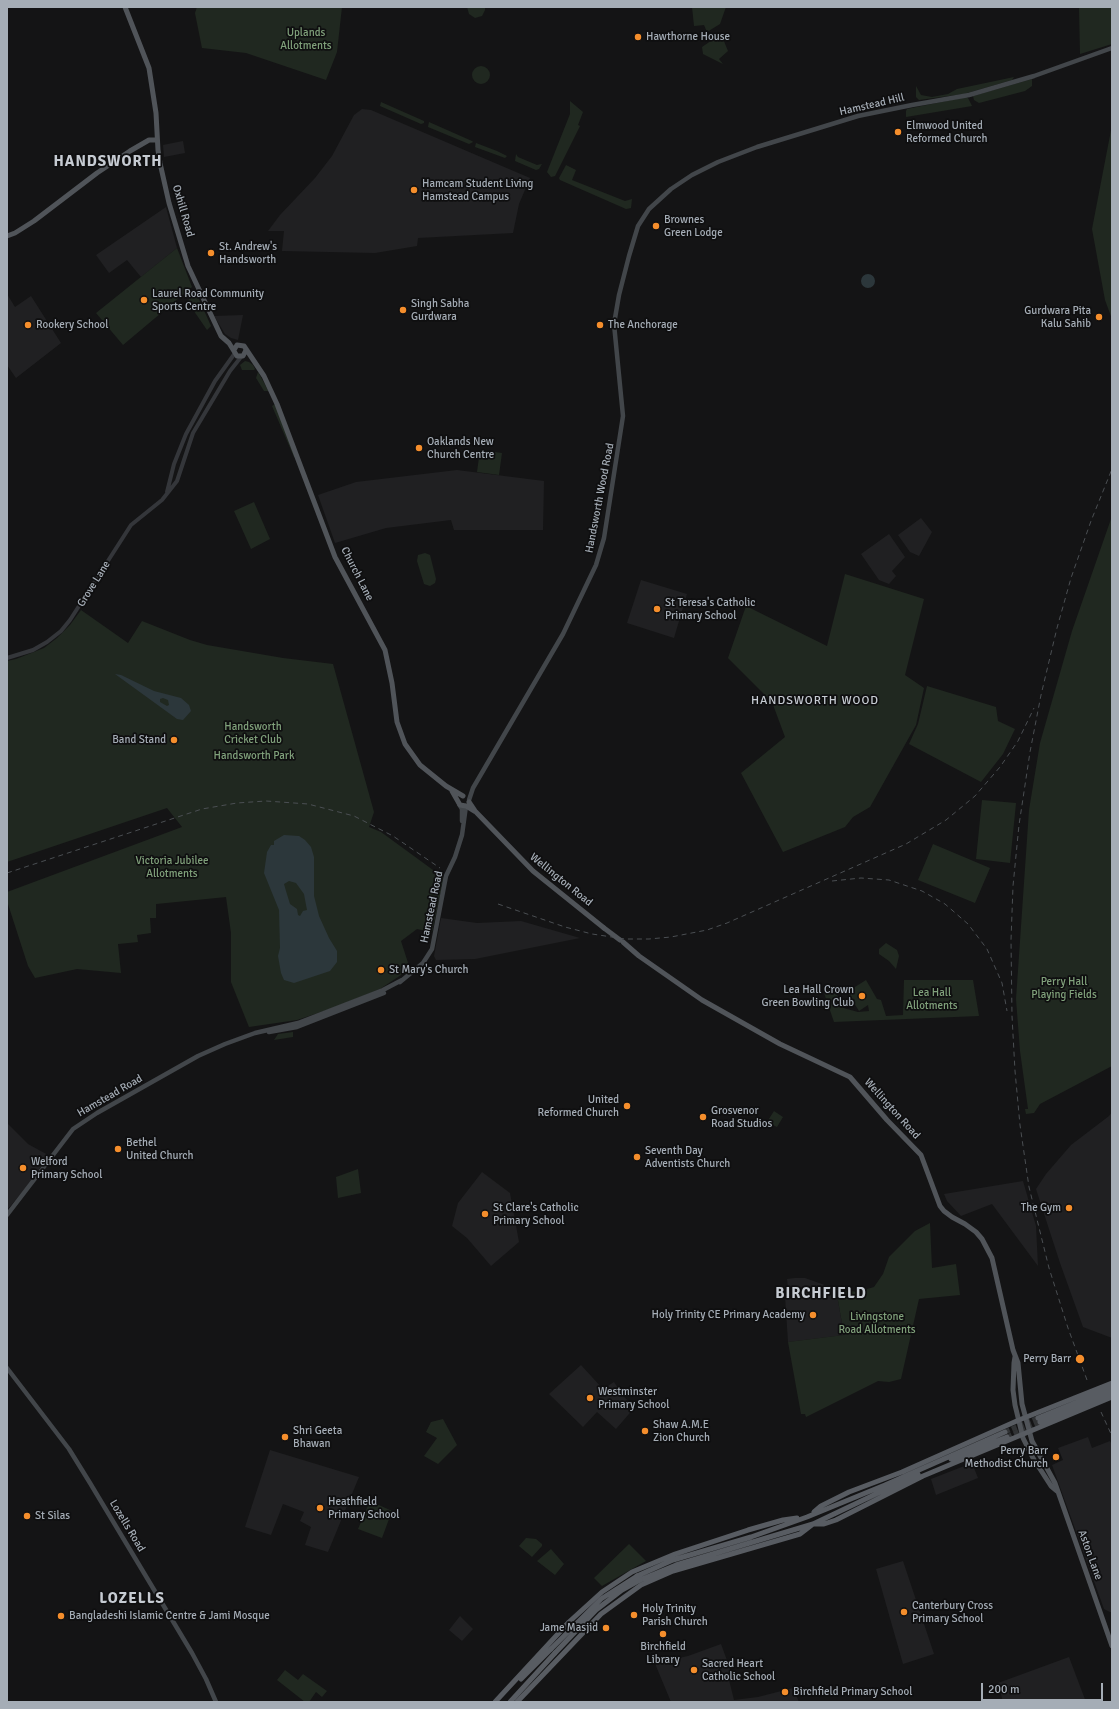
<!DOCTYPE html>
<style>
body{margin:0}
#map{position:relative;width:1119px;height:1709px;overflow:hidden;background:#141415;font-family:Signika,sans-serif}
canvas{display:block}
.frame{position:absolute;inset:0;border:8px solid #a5adb6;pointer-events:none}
.scale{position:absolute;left:981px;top:1683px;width:122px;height:18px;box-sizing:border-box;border:2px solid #a5adb6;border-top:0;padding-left:5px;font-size:12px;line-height:14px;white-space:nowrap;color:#a5adb6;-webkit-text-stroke:3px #0f0f10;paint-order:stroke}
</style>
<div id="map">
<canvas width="1119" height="1709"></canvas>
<div class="frame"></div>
<div class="scale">200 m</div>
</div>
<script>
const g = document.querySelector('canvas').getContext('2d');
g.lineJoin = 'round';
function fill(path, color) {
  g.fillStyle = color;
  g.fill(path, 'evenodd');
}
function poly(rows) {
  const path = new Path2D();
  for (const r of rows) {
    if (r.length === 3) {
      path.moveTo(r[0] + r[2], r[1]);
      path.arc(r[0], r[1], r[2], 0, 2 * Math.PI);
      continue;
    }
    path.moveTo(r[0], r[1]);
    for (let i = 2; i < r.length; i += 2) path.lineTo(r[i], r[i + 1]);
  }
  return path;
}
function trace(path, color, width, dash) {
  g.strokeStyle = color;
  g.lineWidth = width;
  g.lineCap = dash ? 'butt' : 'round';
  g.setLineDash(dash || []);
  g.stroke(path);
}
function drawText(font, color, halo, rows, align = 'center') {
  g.font = font + ' Signika,sans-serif';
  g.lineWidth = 3.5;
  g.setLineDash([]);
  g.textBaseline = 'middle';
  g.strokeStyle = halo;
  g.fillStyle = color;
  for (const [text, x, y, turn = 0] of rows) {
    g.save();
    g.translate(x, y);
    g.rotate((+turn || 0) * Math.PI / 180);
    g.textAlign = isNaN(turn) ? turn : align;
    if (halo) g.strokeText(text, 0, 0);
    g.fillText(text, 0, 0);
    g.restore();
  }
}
fill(poly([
 [362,109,371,110,530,178,519,204,513,233,418,238,417,246,375,253,282,251,284,231,268,231,280,215,315,178,332,156,354,115],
 [183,141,185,153,164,157,163,145],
 [166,207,177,248,141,277,127,260,109,273,96,255],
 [7,294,15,307,31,296,61,343,16,378,7,365],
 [243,315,238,340,231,338,225,334,214,316],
 [457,470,544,481,543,530,454,530,451,520,386,528,335,543,318,495,356,482],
 [921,518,932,532,919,556,910,552,898,535],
 [889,534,905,557,892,571,896,576,889,584,879,580,861,554],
 [641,580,687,594,674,638,627,623],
 [441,918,477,923,521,921,580,938,475,959,436,960,434,956],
 [1112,1112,1112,1338,1083,1327,1060,1263,1036,1189,1046,1174,1071,1145,1109,1116],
 [7,1123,28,1144,48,1155,31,1182,7,1210],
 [482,1172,510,1193,519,1242,491,1266,467,1238,452,1226,458,1203],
 [1023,1181,1036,1226,1038,1266,992,1204,961,1216,947,1201,944,1194],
 [795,1278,805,1278,836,1289,844,1335,788,1342,785,1296,788,1288,787,1279],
 [581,1365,603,1389,614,1382,624,1397,635,1407,616,1429,597,1412,583,1427,549,1394],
 [1088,1437,1092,1448,1110,1441,1112,1445,1112,1612,1110,1612,1104,1609,1052,1465,1063,1460,1058,1448],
 [270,1450,359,1477,328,1552,305,1545,311,1527,300,1521,304,1512,283,1504,271,1535,245,1527],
 [972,1463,978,1478,936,1495,931,1479],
 [903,1561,934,1654,903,1664,876,1569],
 [460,1616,473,1629,462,1641,449,1630],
 [721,1644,732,1674,728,1676,734,1700,758,1697,793,1688,799,1702,671,1702,656,1666,656,1663,688,1656],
 [1069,1657,1086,1702,1003,1702,998,1683]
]), '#202022');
fill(poly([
 [197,7,342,7,337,52,326,80,246,53,202,48,195,13],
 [467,7,485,7,485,10,482,16,475,18,469,14],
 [692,7,726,7,720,24,707,32,704,25,694,26],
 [1079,7,1112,7,1112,44,1080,54],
 [721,34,728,51,719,59,723,64,703,54,702,47],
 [481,75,9],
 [1014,77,1012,80,964,94,919,100,916,97,916,86,921,95,932,97,948,94,957,89],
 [1032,79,1032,86,1025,91,979,103,974,100,973,96],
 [966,97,968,98,972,106,906,117,906,111,907,109],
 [570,101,583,112,578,125,580,126,555,176,551,177,547,172,570,114],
 [381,102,424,121,424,123,421,124,380,106],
 [429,122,472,141,473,142,469,144,428,127],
 [1112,125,1112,319,1105,300,1092,229],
 [476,143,497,151,507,156,505,158,475,147],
 [516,154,518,157,537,165,542,164,539,169,536,170,515,161],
 [566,165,576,170,572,180,625,201,632,199,631,208,626,209,560,180,559,178],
 [177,248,192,287,123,345,96,313],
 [193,296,198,297,211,326,207,330,187,301],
 [245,361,249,362,253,365,255,369,254,370,242,370,240,365],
 [258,372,268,390,268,391,264,391,256,378],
 [275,404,295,457,294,457,272,406],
 [480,450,502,453,499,475,477,472],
 [254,502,270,539,251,549,234,511],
 [1112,516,1112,1066,1040,1104,1034,1113,1026,1114,1025,1109,1028,1109,1020,1051,1016,999,1029,810,1040,743,1072,631],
 [425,553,430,555,436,579,435,583,430,586,424,584,417,561,418,555],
 [845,574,924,599,905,675,924,688,916,725,870,807,853,817,845,827,783,852,741,773,785,737,772,702,728,658,746,606,827,646],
 [81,610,128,643,142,621,190,640,207,645,283,658,333,664,374,812,369,827,381,832,444,878,432,932,417,929,401,941,410,969,380,989,330,1009,297,1020,249,1027,231,982,231,933,226,897,156,904,156,918,150,918,151,933,137,935,138,942,118,944,121,973,77,969,35,978,28,966,7,901,7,892,182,827,167,808,7,862,7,661,16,659,44,648,57,638,70,625],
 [927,686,996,707,998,721,1015,729,1003,754,981,782,909,744,918,724],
 [982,800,1016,803,1010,863,976,859],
 [933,844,990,868,975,903,918,880],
 [886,943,897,950,899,956,896,969,889,961,879,954,879,949],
 [866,980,877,999,881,1000,886,1016,903,1015,904,980,973,980,979,1016,834,1022,823,990,832,991,838,996,836,1006,858,1012,869,1011,868,1005,859,1011,847,992],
 [293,1032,293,1037,274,1040,278,1034],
 [774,1111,783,1117,777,1127,767,1122],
 [358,1169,361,1193,338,1198,336,1177],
 [930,1223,932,1268,956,1264,960,1295,919,1299,901,1379,889,1382,878,1381,806,1417,805,1414,801,1414,788,1342,844,1335,836,1289,857,1292,874,1287,883,1274,889,1257,915,1231],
 [443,1419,457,1445,438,1464,424,1456,437,1438,426,1432,431,1422],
 [370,1501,392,1511,382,1538,358,1529],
 [526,1538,536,1539,542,1544,542,1546,532,1557,519,1546],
 [629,1544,646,1561,602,1586,594,1578],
 [551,1549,564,1564,555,1575,537,1561],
 [285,1670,298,1680,303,1674,327,1691,322,1697,316,1692,309,1702,305,1702,277,1680]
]), '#202820');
fill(poly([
 [868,281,7],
 [115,674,121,675,154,691,181,698,189,705,191,711,183,720,177,719],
 [163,698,168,700,169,705,167,706,160,702,160,699],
 [284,835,299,836,305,840,311,847,314,857,314,896,319,916,329,938,337,951,337,962,330,971,294,983,284,980,281,973,278,956,280,948,279,910,264,873,267,852,271,845,274,845,274,841],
 [289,881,296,883,304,894,307,910,303,911,300,916,298,915,297,909,290,904,286,891,284,884]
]), '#2c373b');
trace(poly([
 [335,7,337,7]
]), '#2c373b', 1);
trace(poly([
 [1005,1432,1038,1418],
 [1007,1437,1040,1422]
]), '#313335', 5, [5, 2.5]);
trace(poly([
 [167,492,174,464,186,434,215,381,235,353],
 [7,658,33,650,47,642,61,631,70,620,131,525,162,500,177,481,193,433,230,371,241,357]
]), '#34363a', 4);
trace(poly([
 [469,800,473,788,563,634,596,565,604,538,623,416,614,324,619,295,629,256,638,226,649,209,671,189,692,175,718,162,757,147,858,116,912,105,969,95,1034,76,1112,48],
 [459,804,462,809,462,821],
 [400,982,423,963,432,949,446,876,455,857,462,835,466,806],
 [269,1032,297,1027,384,993],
 [7,1215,73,1129,97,1113,198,1056,225,1044,255,1033,298,1023,383,990,402,980],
 [7,1368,69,1449,90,1483,192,1653,206,1679,216,1702]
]), '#42464a', 4.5);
trace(poly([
 [125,7,149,68,156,113,158,150,160,163,169,203,188,266,221,336,229,343,237,356,243,356,246,350],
 [7,236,15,233,34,221,97,173,130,151,149,140,157,140],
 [234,350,237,345,244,346,264,376,277,404,335,557,385,650,392,683,397,722,405,744,420,765,446,786,463,796],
 [452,791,460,805,466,806,474,811],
 [469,802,475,811,533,871,604,928],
 [623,942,639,956,702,1000,780,1044,850,1077,887,1120,921,1155,940,1206,944,1211,952,1217,965,1224,976,1232,982,1239,992,1258,1013,1350,1018,1363,1022,1404,1032,1441,1055,1483,1112,1646],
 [1015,1357,1014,1363,1013,1390,1015,1405,1023,1438,1033,1458,1051,1486,1057,1491]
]), '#505459', 5);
trace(poly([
 [1038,1418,1112,1388],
 [1040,1422,1112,1393],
 [951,1459,1007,1437],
 [814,1512,821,1506,849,1492,902,1472,1019,1420,1112,1383],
 [637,1576,673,1560,751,1537,807,1517,885,1485,1005,1432],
 [640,1580,676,1565,813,1524,918,1474],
 [521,1679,551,1649],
 [495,1702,569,1622,602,1592,632,1572,675,1554,748,1530,783,1520,797,1518],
 [510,1702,555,1653],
 [517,1702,601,1614,641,1585,673,1571,800,1534,813,1524,824,1524,836,1520,923,1476,1112,1397]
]), '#585c62', 5);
trace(poly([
 [7,873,202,809,237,803,266,801,308,804,354,816,393,836,440,868],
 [832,881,861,878,889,880,922,891,945,904,968,924,987,949,1002,983,1007,1011],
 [498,904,565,927,592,934,625,939,649,939,671,937,707,930,727,923,906,844,946,820,975,796,1000,767,1018,741,1034,708],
 [1087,1380,1068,1328,1049,1268,1029,1187,1020,1125,1015,1071,1012,1016,1011,940,1013,886,1019,825,1030,752,1041,695,1057,628,1071,578,1091,521,1112,469],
 [1101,1412,1112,1436]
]), '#4b4f53', 1, [5, 4]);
trace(poly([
 [604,928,620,940]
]), '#505459', 5);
trace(poly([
 [551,1649,601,1599,637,1576],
 [555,1653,596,1610,622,1590,640,1580]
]), '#585c62', 5);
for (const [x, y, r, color] of [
 [638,37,4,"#f58e2c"],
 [898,132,4,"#f58e2c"],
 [414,190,4,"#f58e2c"],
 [656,226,4,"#f58e2c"],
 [211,253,4,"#f58e2c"],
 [144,300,4,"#f58e2c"],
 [403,310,4,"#f58e2c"],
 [1099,317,4,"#f58e2c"],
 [28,325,4,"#f58e2c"],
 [600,325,4,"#f58e2c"],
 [419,448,4,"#f58e2c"],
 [657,609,4,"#f58e2c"],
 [174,740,4,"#f58e2c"],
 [381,970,4,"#f58e2c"],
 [862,996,4,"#f58e2c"],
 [627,1106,4,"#f58e2c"],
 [703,1117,4,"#f58e2c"],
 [118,1149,4,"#f58e2c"],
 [637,1157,4,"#f58e2c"],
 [23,1168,4,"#f58e2c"],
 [1069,1208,4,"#f58e2c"],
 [485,1214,4,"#f58e2c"],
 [813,1315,4,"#f58e2c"],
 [1080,1359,5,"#f58e2c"],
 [590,1398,4,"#f58e2c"],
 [645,1431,4,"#f58e2c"],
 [285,1437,4,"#f58e2c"],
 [1056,1457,4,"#f58e2c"],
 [320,1508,4,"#f58e2c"],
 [27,1516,4,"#f58e2c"],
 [904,1612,4,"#f58e2c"],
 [634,1615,4,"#f58e2c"],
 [61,1616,4,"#f58e2c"],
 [606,1628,4,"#f58e2c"],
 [663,1634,4,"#f58e2c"],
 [694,1670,4,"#f58e2c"],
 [785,1692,4,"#f58e2c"]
]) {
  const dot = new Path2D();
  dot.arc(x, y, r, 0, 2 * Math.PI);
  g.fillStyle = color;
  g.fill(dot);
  trace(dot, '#0f0f10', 1.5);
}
drawText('11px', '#80a17b', '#0f0f10', [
 ["Uplands",306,33],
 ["Allotments",306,46],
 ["Handsworth",253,727],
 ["Cricket Club",253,740],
 ["Handsworth Park",254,756],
 ["Victoria Jubilee",172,861],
 ["Allotments",172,874],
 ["Perry Hall",1064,982],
 ["Playing Fields",1064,995],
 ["Lea Hall",932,993],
 ["Allotments",932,1006],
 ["Livingstone",877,1317],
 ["Road Allotments",877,1330]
]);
drawText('11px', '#a5adb6', '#0f0f10', [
 ["Hawthorne House",646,37],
 ["Elmwood United",906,126],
 ["Reformed Church",906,139],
 ["Hamcam Student Living",422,184],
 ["Hamstead Campus",422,197],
 ["Brownes",664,220],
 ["Green Lodge",664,233],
 ["St. Andrew's",219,247],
 ["Handsworth",219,260],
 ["Laurel Road Community",152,294],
 ["Sports Centre",152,307],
 ["Singh Sabha",411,304],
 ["Gurdwara",411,317],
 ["Gurdwara Pita",1091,311,"right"],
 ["Kalu Sahib",1091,324,"right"],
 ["Rookery School",36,325],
 ["The Anchorage",608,325],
 ["Oaklands New",427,442],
 ["Church Centre",427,455],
 ["St Teresa's Catholic",665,603],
 ["Primary School",665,616],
 ["Band Stand",166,740,"right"],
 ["St Mary's Church",389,970],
 ["Lea Hall Crown",854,990,"right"],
 ["Green Bowling Club",854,1003,"right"],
 ["United",619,1100,"right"],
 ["Reformed Church",619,1113,"right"],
 ["Grosvenor",711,1111],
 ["Road Studios",711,1124],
 ["Bethel",126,1143],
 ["United Church",126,1156],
 ["Seventh Day",645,1151],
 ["Adventists Church",645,1164],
 ["Welford",31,1162],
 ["Primary School",31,1175],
 ["St Clare's Catholic",493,1208],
 ["Primary School",493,1221],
 ["The Gym",1061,1208,"right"],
 ["Holy Trinity CE Primary Academy",805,1315,"right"],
 ["Perry Barr",1071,1359,"right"],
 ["Westminster",598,1392],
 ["Primary School",598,1405],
 ["Shaw A.M.E",653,1425],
 ["Zion Church",653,1438],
 ["Shri Geeta",293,1431],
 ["Bhawan",293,1444],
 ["Perry Barr",1048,1451,"right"],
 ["Methodist Church",1048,1464,"right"],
 ["Heathfield",328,1502],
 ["Primary School",328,1515],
 ["St Silas",35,1516],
 ["Canterbury Cross",912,1606],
 ["Primary School",912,1619],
 ["Holy Trinity",642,1609],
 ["Parish Church",642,1622],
 ["Bangladeshi Islamic Centre & Jami Mosque",69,1616],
 ["Jame Masjid",598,1628,"right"],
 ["Birchfield",663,1647,"center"],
 ["Library",663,1660,"center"],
 ["Sacred Heart",702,1664],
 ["Catholic School",702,1677],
 ["Birchfield Primary School",793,1692]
], 'left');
drawText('11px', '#a5adb6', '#0f0f10', [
 ["Hamstead Hill",872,105,-13],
 ["Oxhill Road",183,211,74],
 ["Handsworth Wood Road",600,498,-79],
 ["Church Lane",357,574,63],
 ["Grove Lane",94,584,-58],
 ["Wellington Road",561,880,39],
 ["Hamstead Road",432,907,-78],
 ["Hamstead Road",110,1096,-30],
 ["Wellington Road",892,1109,48],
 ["Lozells Road",127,1526,59],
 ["Aston Lane",1090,1555,70]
]);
g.letterSpacing = '1px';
drawText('12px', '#c6cbd2', '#0f0f10', [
 ["HANDSWORTH WOOD",815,701]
]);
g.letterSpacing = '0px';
g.letterSpacing = '1px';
drawText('bold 15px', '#c6cbd2', '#0f0f10', [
 ["HANDSWORTH",108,162],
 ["BIRCHFIELD",821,1294],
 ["LOZELLS",132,1599]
]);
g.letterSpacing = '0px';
</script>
